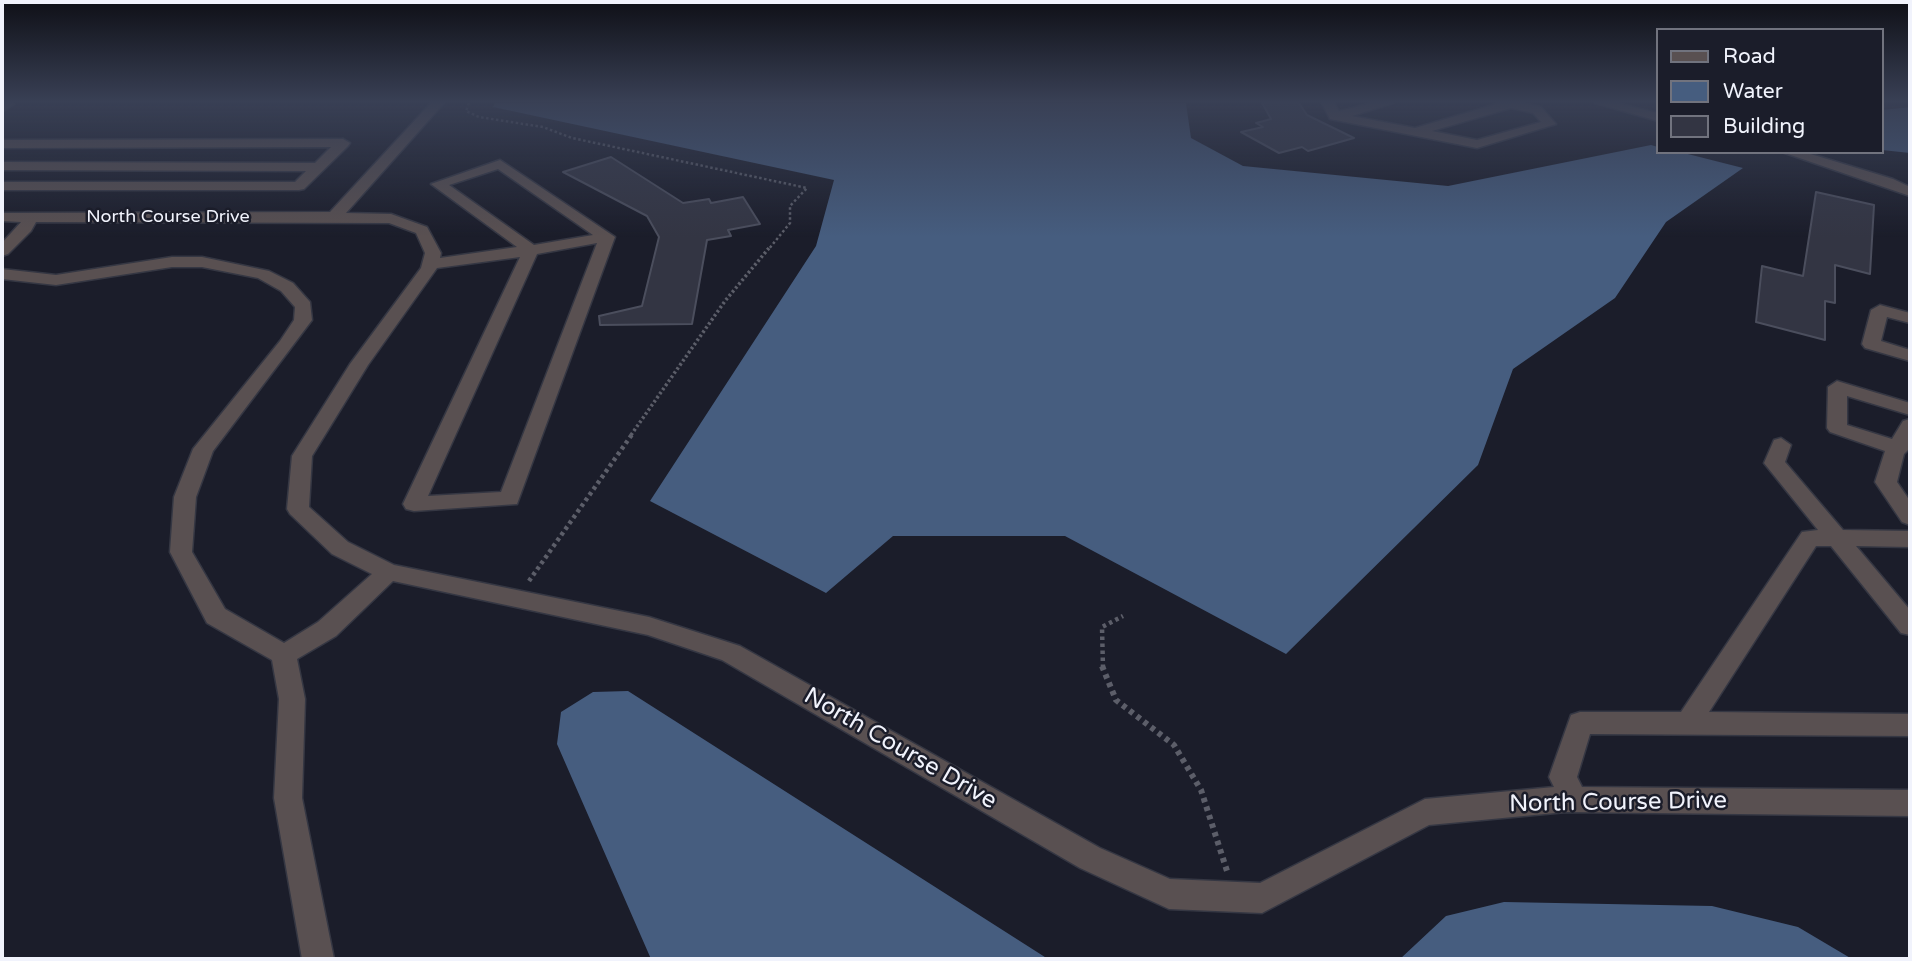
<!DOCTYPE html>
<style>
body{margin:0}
#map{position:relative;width:1912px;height:961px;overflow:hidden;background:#1b1d2a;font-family:"Varela Round",sans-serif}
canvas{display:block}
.frame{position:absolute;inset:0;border:4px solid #f1f3fc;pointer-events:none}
.legend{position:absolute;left:1656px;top:28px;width:228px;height:126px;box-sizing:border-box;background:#1b1d2a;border:2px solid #71737e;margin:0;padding:9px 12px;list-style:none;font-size:21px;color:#f1f3fc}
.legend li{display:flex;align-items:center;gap:14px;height:35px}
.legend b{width:35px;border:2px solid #71737e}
</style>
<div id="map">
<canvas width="1912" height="961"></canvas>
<div class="frame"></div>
<ul class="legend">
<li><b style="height:9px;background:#595051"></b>Road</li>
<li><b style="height:19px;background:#465d7f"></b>Water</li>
<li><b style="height:19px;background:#333543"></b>Building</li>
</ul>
</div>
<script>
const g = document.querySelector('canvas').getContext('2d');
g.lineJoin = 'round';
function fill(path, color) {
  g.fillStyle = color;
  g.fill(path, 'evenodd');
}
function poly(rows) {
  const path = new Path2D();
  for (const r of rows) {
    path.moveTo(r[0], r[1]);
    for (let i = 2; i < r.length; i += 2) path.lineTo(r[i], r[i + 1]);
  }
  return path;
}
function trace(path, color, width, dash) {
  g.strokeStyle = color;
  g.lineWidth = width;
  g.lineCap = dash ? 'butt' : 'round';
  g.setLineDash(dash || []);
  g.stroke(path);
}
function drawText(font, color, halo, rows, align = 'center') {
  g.font = font + ' "Varela Round",sans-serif';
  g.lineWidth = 5;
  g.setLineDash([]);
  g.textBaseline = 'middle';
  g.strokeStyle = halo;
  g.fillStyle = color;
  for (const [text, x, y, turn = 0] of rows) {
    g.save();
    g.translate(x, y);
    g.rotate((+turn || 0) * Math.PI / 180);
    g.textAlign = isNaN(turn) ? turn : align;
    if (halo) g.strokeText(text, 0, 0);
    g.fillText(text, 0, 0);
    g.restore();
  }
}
fill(poly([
 [495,103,1186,103,1191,138,1243,166,1448,186,1651,145,1658,147,1658,152,1680,152,1743,168,1666,222,1615,298,1513,369,1478,465,1286,654,1065,536,893,536,826,593,650,501,816,246,834,180,493,107],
 [1910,107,1910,153,1882,150,1882,110],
 [628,691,1048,959,651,959,557,744,561,712,593,692],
 [1504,902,1712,906,1798,927,1852,959,1400,959,1446,916]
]), '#465d7f');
const building = poly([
 [1262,103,1299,103,1307,115,1354,138,1308,151,1302,147,1279,153,1241,132,1263,127,1256,123,1271,119,1262,103],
 [611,157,683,203,709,199,711,203,743,197,760,224,728,230,731,236,707,240,692,324,600,325,599,316,642,306,659,237,647,216,563,172,611,157],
 [1816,192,1874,205,1870,274,1835,265,1835,303,1825,301,1825,340,1756,322,1762,266,1803,276,1816,192]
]);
fill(building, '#333543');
trace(building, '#4b4e5d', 2);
const minor = poly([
 [2,103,13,103,14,104,2,112,2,103],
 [431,103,444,103,346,213,391,214,427,227,441,253,440,258,517,247,431,184,500,160,615,237,517,504,414,511,406,509,403,504,520,257,437,268,368,365,312,456,309,507,348,542,394,565,649,617,740,646,1100,848,1170,879,1260,883,1425,799,1554,787,1549,777,1571,715,1580,712,1681,712,1802,532,1818,530,1764,463,1774,440,1781,438,1791,445,1785,462,1843,530,1910,531,1910,547,1856,546,1910,610,1910,635,1901,633,1831,546,1816,546,1709,712,1910,714,1910,736,1590,734,1577,777,1582,787,1910,790,1910,816,1566,812,1429,825,1262,913,1169,909,1080,868,722,660,648,635,393,581,336,636,297,659,305,699,302,798,334,959,302,959,274,798,279,699,272,660,207,623,170,552,174,497,193,449,280,341,294,320,295,307,281,291,258,278,202,267,172,267,56,285,2,279,2,269,56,275,172,257,202,257,269,271,293,283,310,302,312,320,213,451,196,497,192,552,225,609,284,643,318,622,372,574,332,554,290,514,287,509,292,456,350,364,421,268,425,253,416,233,389,223,36,222,31,231,8,254,2,256,2,243,21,222,2,221,2,213,330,212,431,103],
 [498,169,593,235,534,245,449,185,498,169],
 [597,243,501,492,428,496,537,254,597,243],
 [1322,103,1334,103,1339,111,1373,103,1393,103,1352,116,1415,128,1500,103,1522,103,1541,107,1556,124,1477,148,1330,119,1322,103],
 [1511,108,1533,113,1541,122,1477,140,1432,131,1511,108],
 [1595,103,1616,103,1658,113,1658,121,1595,103],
 [343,139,350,143,348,146,304,189,299,190,2,190,2,182,295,182,306,171,2,170,2,162,315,163,331,147,2,148,2,140,343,139],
 [1782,152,1804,152,1893,179,1910,187,1910,196,1782,152],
 [1880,305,1910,313,1910,323,1887,317,1881,341,1910,350,1910,361,1865,348,1862,344,1871,310,1880,305],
 [1837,381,1910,403,1910,415,1847,396,1847,425,1892,439,1903,421,1910,419,1909,449,1904,454,1897,482,1910,501,1910,525,1902,522,1875,482,1885,451,1830,432,1827,428,1828,387,1837,381]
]);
trace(minor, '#353743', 3);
trace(poly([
 [469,103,466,111,479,117,543,127,572,138,807,188,790,206,790,223,768,250]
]), '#5c5e69', 2.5, [2.5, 2.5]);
trace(poly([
 [631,435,725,301,769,248]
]), '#5c5e69', 3.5, [2.5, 2.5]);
trace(poly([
 [529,581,633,433],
 [1103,668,1102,627,1123,616]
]), '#5c5e69', 4.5, [3.5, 3.5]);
trace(poly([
 [1102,666,1116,700,1174,745,1201,790,1227,871]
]), '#5c5e69', 6, [4.5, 4.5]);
fill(minor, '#595051');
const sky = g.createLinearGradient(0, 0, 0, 237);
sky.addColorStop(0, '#0f1017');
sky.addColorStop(0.43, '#394055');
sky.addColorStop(1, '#39405500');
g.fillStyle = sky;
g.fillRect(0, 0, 1912, 237);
drawText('18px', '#f1f3fc', '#1b1d2a', [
 ["North Course Drive",168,217]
]);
drawText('24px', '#f1f3fc', '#1b1d2a', [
 ["North Course Drive",900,749,30],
 ["North Course Drive",1618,803,-1]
]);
</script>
